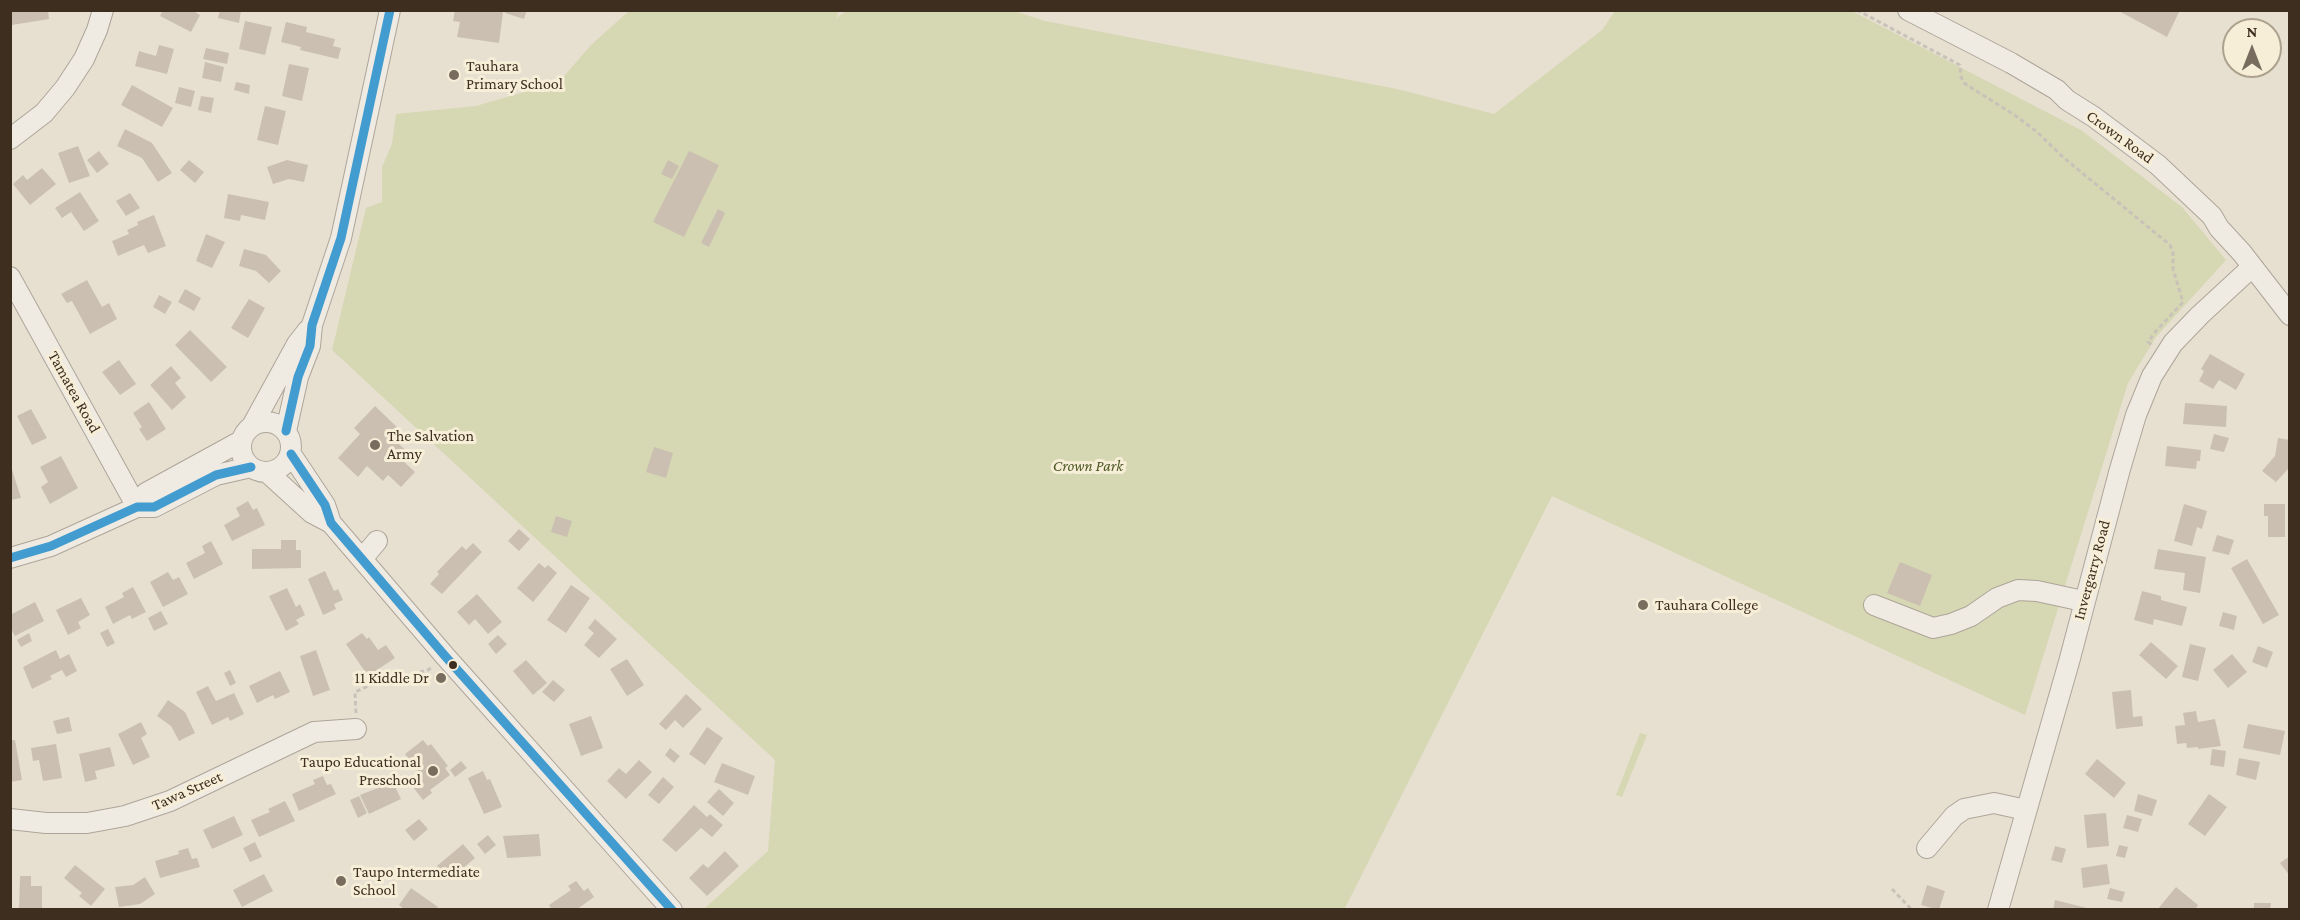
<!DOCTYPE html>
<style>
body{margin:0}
#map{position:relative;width:2300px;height:920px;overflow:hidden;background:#e7e0d1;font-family:"Crimson Pro",serif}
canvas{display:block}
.frame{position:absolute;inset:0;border:12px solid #3d2e20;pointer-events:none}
.north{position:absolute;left:2222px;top:18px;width:60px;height:60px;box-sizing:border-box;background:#f7eed8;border:2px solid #ada18e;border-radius:50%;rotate:0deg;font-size:16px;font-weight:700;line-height:24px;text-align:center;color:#3d2e20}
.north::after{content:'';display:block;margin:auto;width:21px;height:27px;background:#786c5e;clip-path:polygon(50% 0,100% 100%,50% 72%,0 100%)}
</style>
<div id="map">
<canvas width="2300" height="920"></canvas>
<div class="frame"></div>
<div class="north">N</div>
</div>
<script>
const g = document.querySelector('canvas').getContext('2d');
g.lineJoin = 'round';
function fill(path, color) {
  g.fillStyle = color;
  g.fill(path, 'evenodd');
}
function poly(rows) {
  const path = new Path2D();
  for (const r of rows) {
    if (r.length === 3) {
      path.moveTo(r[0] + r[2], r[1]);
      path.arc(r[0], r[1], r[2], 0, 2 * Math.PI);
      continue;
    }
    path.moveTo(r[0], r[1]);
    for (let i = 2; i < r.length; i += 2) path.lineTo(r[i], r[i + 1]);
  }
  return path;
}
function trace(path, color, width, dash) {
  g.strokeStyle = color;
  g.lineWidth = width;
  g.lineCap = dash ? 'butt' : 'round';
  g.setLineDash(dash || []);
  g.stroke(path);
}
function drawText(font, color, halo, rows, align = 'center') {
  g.font = font + ' "Crimson Pro",serif';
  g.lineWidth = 6;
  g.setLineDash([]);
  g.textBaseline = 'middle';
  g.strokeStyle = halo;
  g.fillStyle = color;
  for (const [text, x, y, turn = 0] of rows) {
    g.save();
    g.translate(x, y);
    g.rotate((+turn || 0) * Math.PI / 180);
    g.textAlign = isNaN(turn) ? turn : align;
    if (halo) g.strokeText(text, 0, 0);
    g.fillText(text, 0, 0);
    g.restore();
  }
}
fill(poly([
 [630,10,839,11,836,18,848,10,1014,11,1045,21,1397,89,1494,114,1602,30,1615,11,1852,11,2081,130,2182,207,2226,260,2156,337,2128,383,2025,715,1552,496,1344,910,704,909,768,851,775,760,332,350,366,208,382,202,382,167,392,144,396,114,476,106,559,82,591,45],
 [1640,733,1647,735,1622,797,1616,795]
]), '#d6d7b3');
fill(poly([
 [10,10,48,10,49,19,12,25],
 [163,10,192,10,200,15,191,32,160,16],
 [220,10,241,10,239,23,218,18],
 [455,10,503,12,499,43,457,37,460,22,453,21],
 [506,10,527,10,524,19,505,13],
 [2117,10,2180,10,2167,37],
 [245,21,272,27,265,55,239,49],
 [286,22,307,27,306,32,335,39,333,46,341,48,338,59,300,50,301,47,281,42],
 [159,45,174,49,167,74,135,66,139,51,156,56],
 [206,48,229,53,227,64,203,59],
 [205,62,224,67,221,82,202,78],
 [289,64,309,68,302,101,282,96],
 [236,82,250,85,249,94,234,90],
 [132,85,173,108,162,127,121,105],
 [179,87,195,91,191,107,175,103],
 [201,96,214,98,211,113,198,110],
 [265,106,286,111,278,145,257,140],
 [125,129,152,143,172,173,158,182,142,158,117,146],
 [78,146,90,176,69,183,58,153],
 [99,151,109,164,97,173,87,160],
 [689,151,719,165,684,237,653,222],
 [189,160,204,172,195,183,180,170],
 [287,160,308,165,304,182,289,179,273,184,267,167],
 [668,160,679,166,672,179,661,174],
 [42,168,56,184,30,205,13,184,23,175,27,180],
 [80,192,99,221,84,231,71,212,62,218,55,208],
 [130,193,140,208,126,216,116,201],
 [228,194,269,202,265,220,241,215,240,221,224,218],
 [718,209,725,213,709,247,701,243],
 [154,215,166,246,148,253,144,245,118,256,112,241,129,234,127,230,138,225,137,222],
 [206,234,225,242,212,268,196,261],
 [244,249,266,255,281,271,269,283,256,271,239,266],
 [87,280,102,307,109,303,117,319,90,334,72,301,67,303,61,294],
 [185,289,201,298,194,311,178,302],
 [159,295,172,302,165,314,153,307],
 [249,299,265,308,248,338,231,328],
 [190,330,227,367,211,382,175,345],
 [2210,354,2245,374,2236,390,2219,380,2213,389,2199,381,2204,371,2201,369],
 [119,360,136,384,120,395,102,372],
 [171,366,181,378,175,383,186,397,172,410,150,385],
 [149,402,166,429,147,441,139,429,142,427,133,413],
 [2185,403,2227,406,2226,427,2183,424],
 [375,406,399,429,391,437,409,453,402,460,415,472,401,487,388,475,383,481,367,466,358,477,338,458,360,434,354,428],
 [31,409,47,438,32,445,17,416],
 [2214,434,2229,438,2224,452,2210,449],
 [2278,438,2290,440,2290,467,2276,482,2262,471,2275,456],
 [2167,446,2201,450,2200,461,2197,461,2196,469,2165,466],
 [654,447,673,453,666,478,646,472],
 [61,456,78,488,50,504,41,487,48,482,40,467],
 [10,463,21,498,10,500],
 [248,501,253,510,257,508,265,525,232,541,224,525,240,516,236,508],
 [2184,504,2207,511,2202,529,2197,527,2192,546,2174,541],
 [2264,504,2285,504,2285,537,2268,537,2268,516,2264,516],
 [556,516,572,521,567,537,551,532],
 [519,529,530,539,519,551,508,541],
 [2217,535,2234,540,2229,555,2212,551],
 [281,540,296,540,296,550,301,550,301,568,252,569,252,549,281,549],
 [211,541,223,564,194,579,186,563,205,553,202,546],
 [473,543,482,552,442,594,430,584,439,574,437,572,462,546,466,550],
 [2158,549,2206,557,2200,593,2183,590,2185,573,2154,569],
 [2247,559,2279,615,2263,624,2231,568],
 [1900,562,1932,575,1920,606,1887,593],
 [539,563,545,568,548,565,557,573,533,602,517,588],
 [325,571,334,591,338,589,343,600,334,604,336,609,323,615,308,579],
 [168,572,173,580,179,577,188,594,163,607,150,582],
 [571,585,590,598,566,633,547,620],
 [133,587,146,612,132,619,130,615,113,624,105,607,124,597,122,593],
 [287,588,296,607,300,604,305,615,296,620,299,624,286,631,269,596],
 [2142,591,2161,596,2161,600,2187,607,2182,626,2154,619,2153,625,2134,620],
 [477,594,502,622,488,634,475,619,469,625,457,612],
 [81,598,90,615,78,622,81,628,68,635,56,610],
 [35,602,44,621,15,636,10,627,10,615],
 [161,611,168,624,154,631,148,618],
 [2223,612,2237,616,2234,630,2219,626],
 [595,619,617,639,599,658,584,645,594,633,588,628],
 [108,629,115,643,107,647,100,633],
 [29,633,32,641,21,647,17,640],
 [362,633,367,639,369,637,378,650,386,645,395,658,368,676,346,644],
 [498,635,507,644,496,654,488,644],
 [2151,642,2178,666,2166,679,2139,655],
 [2190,644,2206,648,2198,681,2182,677],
 [2258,646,2273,652,2267,668,2252,662],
 [56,650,60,659,69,654,77,671,66,677,62,670,50,676,52,679,32,689,23,667],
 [316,650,330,690,313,696,300,656],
 [2232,654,2247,672,2228,688,2213,670],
 [627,659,644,685,627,696,610,669],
 [526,660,547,683,533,695,513,671],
 [230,670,236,683,230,686,224,673],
 [280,671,290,692,275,699,273,695,257,703,249,686],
 [553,680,565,690,554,702,542,692],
 [208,686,216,701,234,693,244,714,230,721,228,717,212,725,196,692],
 [2131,690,2133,717,2142,716,2143,726,2116,729,2112,692],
 [686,694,702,709,683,728,675,720,666,730,659,724],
 [168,700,185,712,195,733,179,741,171,726,157,716],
 [2196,711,2198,722,2215,719,2221,746,2198,749,2198,747,2187,748,2186,743,2177,744,2175,726,2185,725,2183,713],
 [591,716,603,748,581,756,569,724],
 [69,717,72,731,57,734,53,721],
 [141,722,147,734,141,738,150,757,133,765,118,734],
 [2248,724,2285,731,2280,755,2243,748],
 [707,727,723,738,705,765,689,754],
 [10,740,15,740,22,780,10,782],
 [423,740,428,746,431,744,448,766,445,768,450,775,430,790,432,793,423,800,409,782,420,774,405,754],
 [56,744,62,778,43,781,39,760,33,761,31,748],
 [110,747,115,766,95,771,97,779,85,782,79,754],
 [670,748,680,756,674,763,665,755],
 [2212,749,2226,751,2224,767,2210,765],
 [2239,758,2260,762,2256,780,2236,775],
 [2097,759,2126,783,2114,798,2085,774],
 [639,760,652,772,626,799,607,781,619,768,626,774],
 [461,761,467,768,455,777,450,770],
 [722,763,755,776,748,795,714,782],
 [483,771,487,780,490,779,502,807,484,814,468,778],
 [323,776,327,785,331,784,336,794,299,811,292,794,315,784,313,780],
 [663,777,674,787,659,804,648,795],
 [393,782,401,799,369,814,360,795],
 [719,789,734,803,723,816,707,802],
 [2138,794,2157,800,2152,816,2134,811],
 [2209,794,2227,807,2205,836,2188,824],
 [359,796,367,813,358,818,350,800],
 [285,801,295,821,259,837,251,820,270,812,268,809],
 [694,805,707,817,710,814,723,825,712,837,701,828,676,852,662,840],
 [2106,813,2109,846,2087,848,2084,815],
 [2127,815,2142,819,2138,832,2123,828],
 [234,816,243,835,212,849,203,830],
 [419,819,428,829,414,841,405,830],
 [539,834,541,856,507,858,503,836],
 [488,835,496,845,485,854,477,844],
 [255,842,262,857,250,862,243,848],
 [463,844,475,858,449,880,437,866],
 [2119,845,2128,847,2125,858,2116,856],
 [2055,846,2066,849,2062,863,2051,860],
 [188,848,192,859,197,858,200,867,160,878,155,861,179,854,178,851],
 [725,851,739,866,707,896,689,878,703,864,708,868],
 [2290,856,2290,876,2280,863],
 [2107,864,2110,884,2083,888,2081,868],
 [75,865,105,889,91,906,79,896,82,893,64,878],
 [264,874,273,891,242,907,233,890],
 [20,876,31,876,31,886,42,886,42,910,19,910],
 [145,877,155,894,140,904,119,907,115,887,133,885],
 [576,881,584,891,588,888,594,897,576,910,552,910,549,905,571,890,568,886],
 [1927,885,1945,891,1939,910,1921,905],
 [2176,887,2198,905,2195,910,2157,910],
 [411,888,438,907,436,910,405,910,399,905],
 [2110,888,2125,892,2122,902,2107,899],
 [2055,900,2091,909,2091,910,2053,910],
 [2254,903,2271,903,2270,910,2254,910]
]), '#cbbfb2');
const minor = poly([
 [1908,10,2011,63,2057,90,2067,100,2094,117,2158,165,2212,216,2219,228,2242,253,2290,315],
 [10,139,44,113,65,88,84,59,97,30,103,10],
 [10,277,137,507],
 [266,447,25],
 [252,426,297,344,308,330],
 [286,431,298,377,310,346,312,325,341,238,390,10],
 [291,454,325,505,331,523,445,656,672,910],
 [267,472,312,513,331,523],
 [137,507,146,493,241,441],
 [10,558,51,546,137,507,154,507,216,475,251,467],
 [362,559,377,541],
 [1874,605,1933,628,1951,624,1971,616,1997,598,2018,590,2037,591,2083,601],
 [10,819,46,823,87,823,125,816,170,801,314,732,356,729],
 [1927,848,1954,816,1964,809,1994,803,2026,810],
 [1998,910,2069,662,2120,469,2136,415,2152,376,2173,343,2200,315,2252,267]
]);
trace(minor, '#ada599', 22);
trace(poly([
 [1857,10,1958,64,1960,65,1961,77,1964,83,2016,116,2037,132,2064,158,2170,245,2173,252,2173,269,2183,302,2156,331,2148,342,2152,345],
 [356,713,355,692,395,674,409,675,428,670,432,667],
 [1892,889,1912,910]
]), '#c8c2b9', 3, [4.5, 3]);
trace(minor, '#efebe3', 20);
trace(poly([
 [286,431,298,377,310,346,312,325,341,238,390,10],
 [291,454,325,505,331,523,445,656,672,910],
 [10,558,51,546,137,507,154,507,216,475,251,467]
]), '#439ccf', 9);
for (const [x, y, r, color] of [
 [454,75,6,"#786c5e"],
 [375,445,6,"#786c5e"],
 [1643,605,6,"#786c5e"],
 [453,665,5,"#3d2e20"],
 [441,678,6,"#786c5e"],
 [433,771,6,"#786c5e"],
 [341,881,6,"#786c5e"]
]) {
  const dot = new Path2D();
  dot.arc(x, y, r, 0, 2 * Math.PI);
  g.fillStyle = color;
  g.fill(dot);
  trace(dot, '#f7eed8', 2);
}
drawText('16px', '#3d2e20', '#f7eed8', [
 ["Tauhara",466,66],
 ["Primary School",466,84],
 ["The Salvation",387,436],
 ["Army",387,454],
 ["Tauhara College",1655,605],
 ["11 Kiddle Dr",429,678,"right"],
 ["Taupo Educational",421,762,"right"],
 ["Preschool",421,780,"right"],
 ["Taupo Intermediate",353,872],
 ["School",353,890]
], 'left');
drawText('16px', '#3d2e20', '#f7eed8', [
 ["Crown Road",2120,137,36],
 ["Tamatea Road",74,392,61],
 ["Invergarry Road",2092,570,-75],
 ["Tawa Street",187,791,-24]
]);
drawText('italic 16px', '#4d5a26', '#f7eed8', [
 ["Crown Park",1088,466]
]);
</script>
